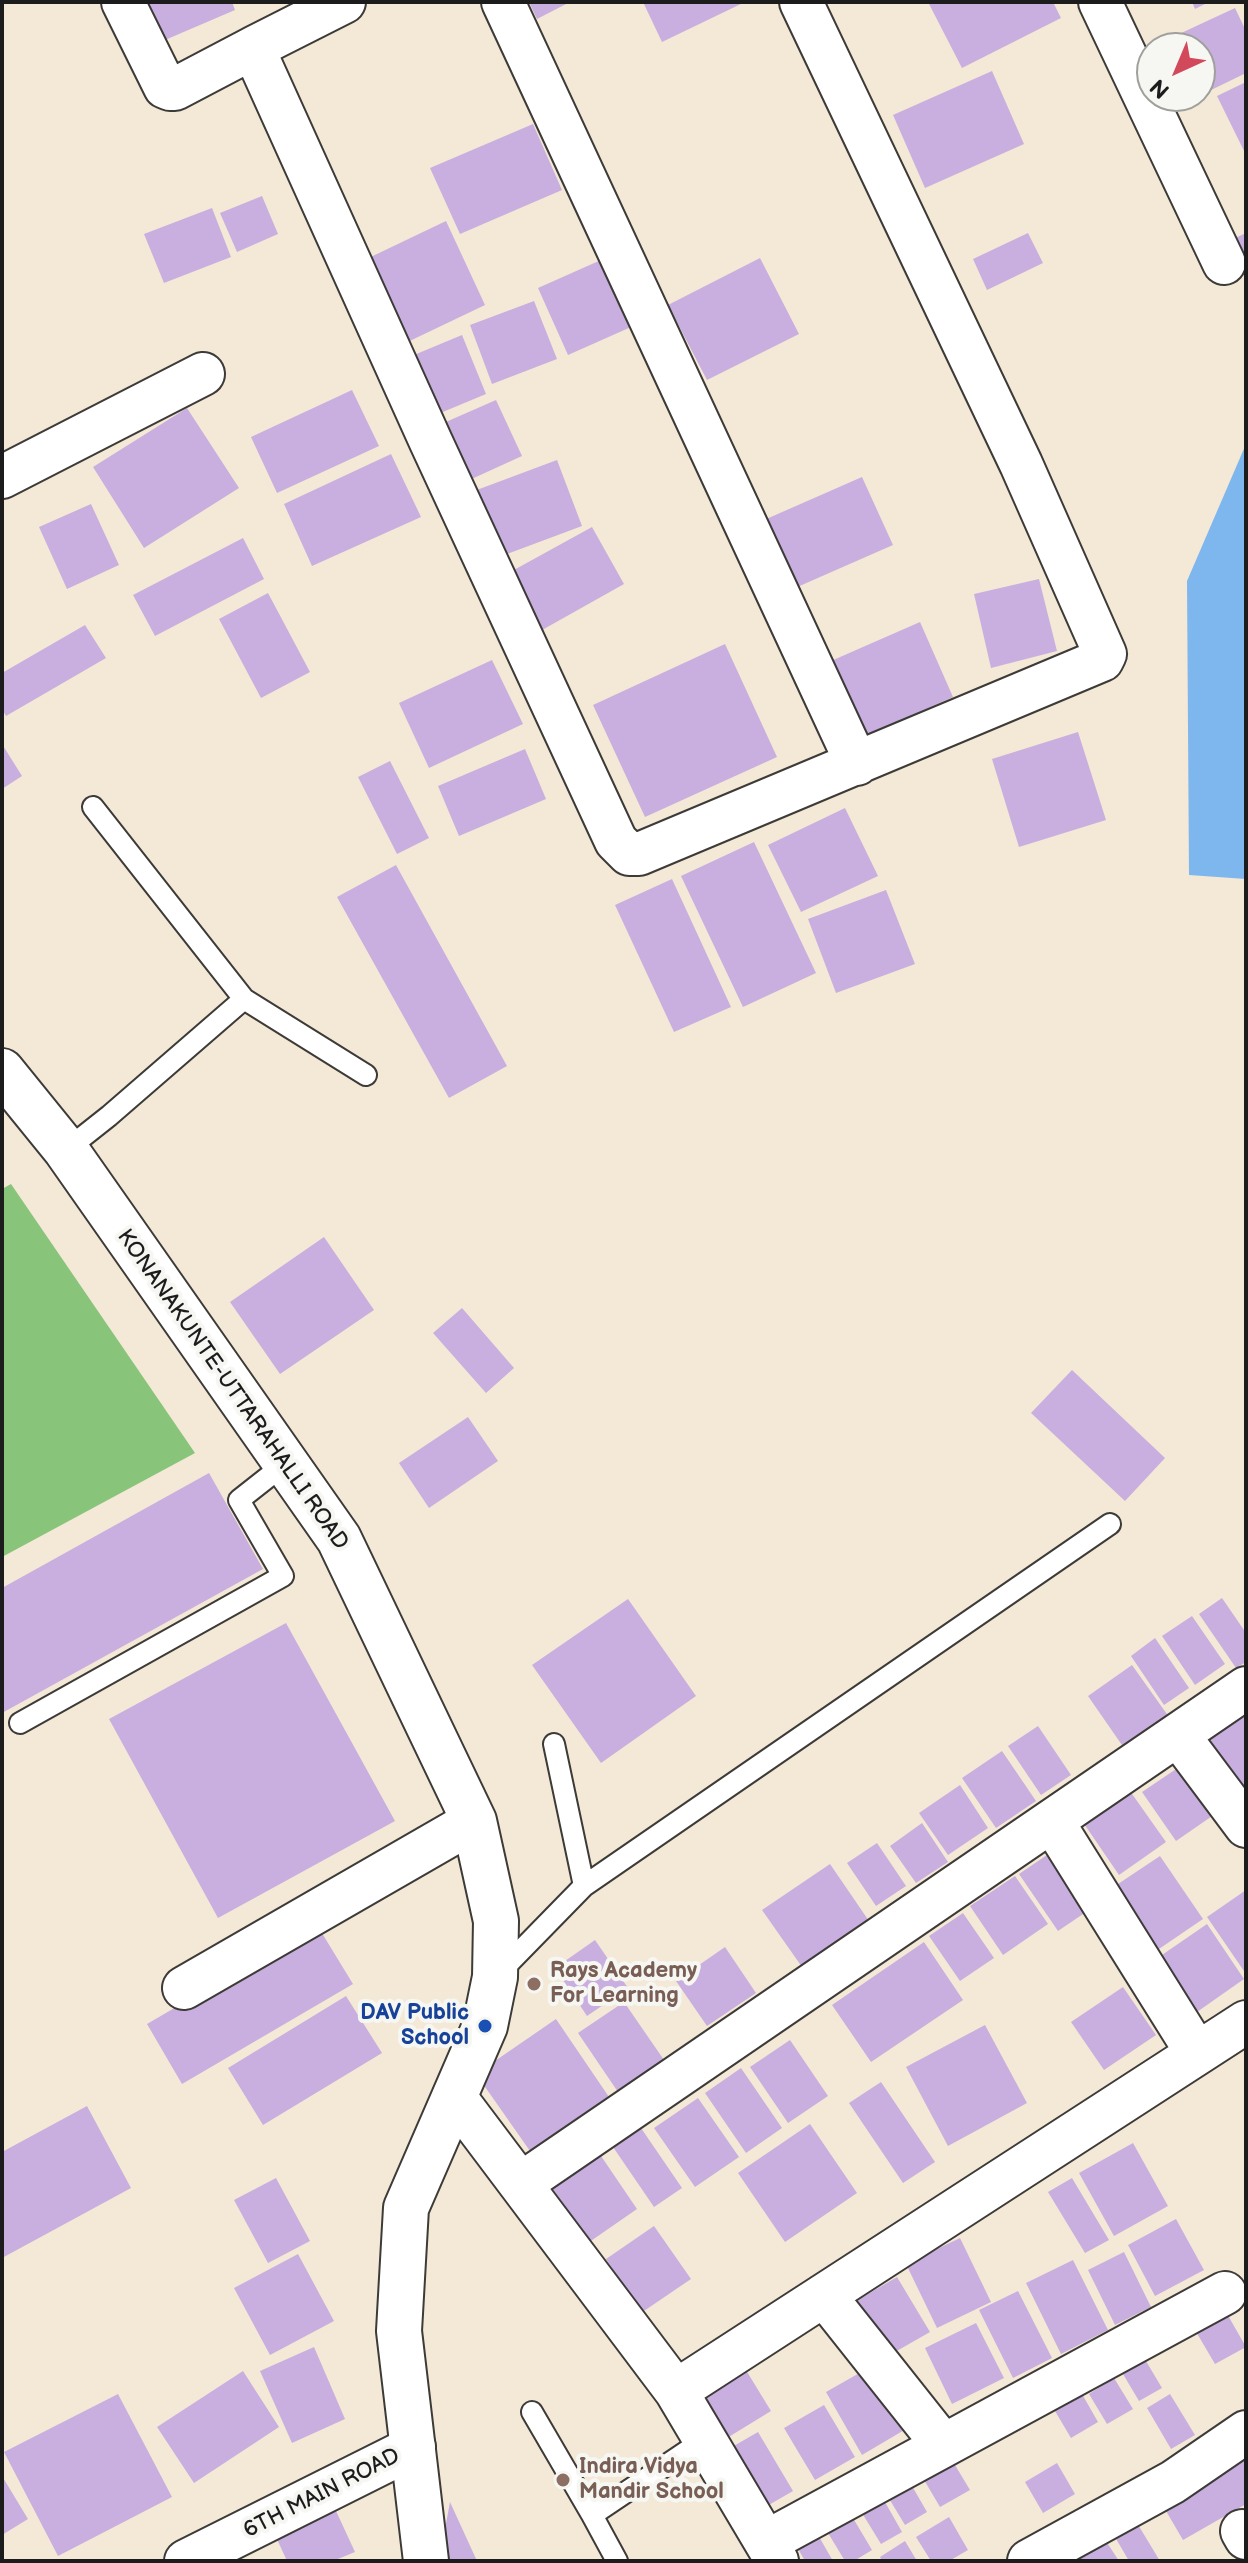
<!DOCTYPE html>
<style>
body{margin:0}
#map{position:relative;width:1248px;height:2563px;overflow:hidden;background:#f4e8d6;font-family:"Balsamiq Sans",sans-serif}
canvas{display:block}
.frame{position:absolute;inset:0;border:4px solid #1c1c1c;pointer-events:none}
.north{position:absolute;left:1136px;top:32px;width:80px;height:80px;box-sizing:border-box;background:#f6f6f2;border:2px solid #9f9f9c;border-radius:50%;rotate:224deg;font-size:22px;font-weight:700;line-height:32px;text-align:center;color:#1c1c1c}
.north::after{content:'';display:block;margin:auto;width:28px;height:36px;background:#d1495b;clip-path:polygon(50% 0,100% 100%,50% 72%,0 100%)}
</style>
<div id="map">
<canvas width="1248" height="2563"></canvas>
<div class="frame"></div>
<div class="north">N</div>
</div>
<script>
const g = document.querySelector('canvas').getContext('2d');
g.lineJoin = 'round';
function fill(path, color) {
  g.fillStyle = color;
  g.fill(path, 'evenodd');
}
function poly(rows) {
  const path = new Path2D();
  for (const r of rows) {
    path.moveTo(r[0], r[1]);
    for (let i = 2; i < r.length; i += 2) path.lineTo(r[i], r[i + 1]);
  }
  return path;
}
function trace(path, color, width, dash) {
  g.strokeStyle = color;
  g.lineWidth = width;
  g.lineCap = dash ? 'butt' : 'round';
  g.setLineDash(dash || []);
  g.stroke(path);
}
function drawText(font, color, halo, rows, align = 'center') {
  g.font = font + ' "Balsamiq Sans",sans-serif';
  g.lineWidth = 8;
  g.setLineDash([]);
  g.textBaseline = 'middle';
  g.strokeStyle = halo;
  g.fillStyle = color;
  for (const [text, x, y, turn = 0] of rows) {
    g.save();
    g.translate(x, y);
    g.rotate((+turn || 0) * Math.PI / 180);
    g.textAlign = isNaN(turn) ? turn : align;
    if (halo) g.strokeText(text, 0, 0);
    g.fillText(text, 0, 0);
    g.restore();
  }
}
fill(poly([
 [11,1184,195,1453,2,1557,2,1189]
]), '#88c47a');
fill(poly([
 [1246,444,1246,879,1189,875,1187,581]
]), '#7eb6ee');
fill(poly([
 [148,2,232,2,235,10,165,40],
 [529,2,570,2,537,19],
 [643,2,745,2,662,42],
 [928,2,1053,2,1061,18,962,68],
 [1192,2,1209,2,1195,9],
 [1235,8,1246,31,1246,73,1205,93,1200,82,1200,48,1184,48,1177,35],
 [992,71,1024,144,925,188,893,115],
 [1246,82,1246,155,1217,96],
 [533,124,562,190,460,234,430,168],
 [262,196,278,234,237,252,220,213],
 [212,208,231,257,164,283,144,234],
 [446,221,485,305,395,348,354,265],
 [1028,233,1043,263,987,290,973,259],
 [1246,233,1246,265,1233,239],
 [760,258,799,334,707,380,668,305],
 [601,260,631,327,568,355,538,288],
 [534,301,557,359,492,384,470,325],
 [462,335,486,394,426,419,402,360],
 [352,390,379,446,277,493,251,437],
 [496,400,522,456,465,482,439,425],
 [187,408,239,488,144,548,93,467],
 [391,454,421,517,312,566,284,504],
 [557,460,582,526,491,560,466,494],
 [862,477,893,545,795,588,764,520],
 [91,504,119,565,67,589,39,527],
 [592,527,624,584,535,634,503,576],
 [243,538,264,579,155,636,133,595],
 [1039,579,1057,651,991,668,974,594],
 [268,593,310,672,261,698,219,619],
 [920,622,953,697,865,736,831,661],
 [85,625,106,658,6,716,2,709,2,673],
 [725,644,777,757,645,817,593,705],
 [492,660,523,724,429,768,399,703],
 [1078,732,1106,820,1019,847,992,759],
 [2,744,22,776,2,789],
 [525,749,546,799,459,836,438,786],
 [390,761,429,838,397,854,358,777],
 [845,808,878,876,801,912,768,845],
 [754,842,816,973,743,1007,681,876],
 [396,865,507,1066,449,1098,337,897],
 [672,879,731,1007,674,1032,615,905],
 [886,890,915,964,836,993,808,919],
 [324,1237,374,1310,280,1374,230,1302],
 [462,1308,514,1368,486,1393,433,1333],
 [1072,1370,1165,1458,1125,1501,1031,1413],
 [468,1417,498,1461,429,1508,399,1463],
 [209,1473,263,1569,2,1713,2,1588],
 [1222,1598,1246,1633,1246,1662,1236,1668,1199,1614],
 [628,1599,696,1696,601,1763,532,1665],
 [1192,1616,1225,1664,1195,1685,1162,1636],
 [286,1623,395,1821,218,1918,109,1719],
 [1155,1638,1189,1688,1164,1705,1131,1656],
 [1132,1665,1169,1717,1124,1748,1088,1696],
 [1246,1713,1246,1795,1208,1739],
 [1038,1726,1071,1775,1041,1795,1008,1746],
 [1002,1751,1036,1801,996,1828,962,1778],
 [1185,1763,1218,1812,1176,1841,1142,1792],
 [1125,1784,1166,1842,1119,1875,1078,1815],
 [960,1785,988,1828,948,1855,919,1813],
 [922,1823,948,1862,916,1883,890,1846],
 [877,1843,906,1886,876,1906,847,1863],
 [1047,1855,1086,1912,1058,1931,1019,1874],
 [1160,1856,1203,1919,1156,1951,1112,1888],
 [830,1864,869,1921,802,1967,762,1910],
 [1015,1876,1048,1924,1003,1955,970,1906],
 [1246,1890,1246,1974,1207,1917],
 [963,1913,994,1958,960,1981,929,1936],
 [1207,1924,1244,1979,1197,2012,1159,1957],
 [317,1925,353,1984,182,2084,147,2024],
 [595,1940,628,1988,587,2016,555,1968],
 [924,1942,963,2000,871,2062,832,2005],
 [725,1947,756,1993,707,2026,676,1981],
 [1123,1987,1156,2035,1104,2070,1071,2022],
 [346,1996,382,2053,263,2125,228,2068],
 [624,2002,664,2060,618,2092,578,2033],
 [556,2019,609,2097,530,2151,476,2074],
 [985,2025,1027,2103,948,2146,906,2067],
 [790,2040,828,2096,788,2123,750,2067],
 [741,2068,782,2128,746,2153,705,2093],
 [881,2082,935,2162,903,2183,849,2103],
 [698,2098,739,2157,695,2187,654,2128],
 [87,2106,131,2188,2,2258,2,2152],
 [810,2124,857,2193,785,2242,738,2173],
 [641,2128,682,2188,654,2207,613,2147],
 [1133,2143,1168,2206,1114,2236,1079,2173],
 [599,2153,637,2209,585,2245,546,2189],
 [276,2178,310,2241,268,2263,234,2200],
 [1072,2178,1109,2240,1085,2253,1048,2192],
 [1176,2219,1204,2270,1155,2296,1128,2245],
 [654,2226,691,2279,641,2313,606,2259],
 [960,2238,991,2302,937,2328,906,2264],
 [1124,2252,1151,2307,1115,2325,1088,2270],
 [298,2254,334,2321,270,2355,234,2288],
 [1073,2260,1108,2330,1061,2354,1026,2283],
 [897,2277,930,2332,888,2356,856,2301],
 [1018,2291,1052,2358,1013,2378,979,2310],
 [1226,2312,1246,2347,1215,2364,1195,2330],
 [976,2323,1004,2378,952,2404,925,2348],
 [314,2347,345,2419,292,2443,260,2371],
 [1143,2356,1162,2388,1139,2401,1120,2369],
 [741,2362,771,2411,727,2438,697,2387],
 [870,2367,906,2429,862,2455,826,2392],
 [243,2371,279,2427,194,2483,157,2427],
 [1114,2378,1133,2409,1107,2424,1089,2394],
 [118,2394,172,2497,58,2556,4,2452],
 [1082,2394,1098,2422,1071,2438,1055,2411],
 [1170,2394,1195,2435,1171,2449,1147,2408],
 [824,2405,855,2457,815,2480,784,2428],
 [758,2432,793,2491,767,2506,732,2447],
 [1246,2450,1246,2504,1183,2540,1159,2499],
 [949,2455,970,2490,940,2507,920,2473],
 [1057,2463,1075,2494,1043,2513,1025,2482],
 [2,2476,28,2519,2,2535],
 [908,2479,927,2512,905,2525,885,2492],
 [881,2495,902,2532,881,2544,859,2508],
 [330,2498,355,2552,333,2561,287,2561,270,2524],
 [450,2502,477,2561,439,2561],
 [850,2513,872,2550,854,2561,845,2561,825,2528],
 [949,2517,968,2550,949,2561,931,2561,916,2537],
 [1137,2523,1160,2561,1129,2561,1115,2537],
 [818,2535,833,2561,805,2561,797,2547],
 [1104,2538,1119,2561,1069,2561],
 [905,2541,917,2561,882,2561,880,2557]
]), '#c9afdf');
const lane = poly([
 [244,999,366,1075],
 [66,1150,109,1116,244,999,93,807],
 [20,1723,283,1576,239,1500,286,1463],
 [554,1744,584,1886],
 [499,1973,584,1886,1110,1524],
 [532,2412,592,2515],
 [617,2561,592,2515,705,2439]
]);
const street = poly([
 [123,2,165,87,170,89,175,89,253,48,431,442,616,841,629,854,639,854,1102,660,1105,654,1021,464,801,2],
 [503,2,857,764],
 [1100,2,1224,263],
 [253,48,344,2],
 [2,477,203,374],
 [1178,1735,1246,1826],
 [1052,1821,1197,2053],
 [184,1988,474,1821],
 [454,2096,676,2391,777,2561],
 [522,2183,1246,1688],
 [824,2295,943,2445],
 [676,2391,1246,2022],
 [1242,2531,1246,2538],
 [766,2542,1225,2293],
 [186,2561,414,2447],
 [1029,2561,1173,2482,1246,2432]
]);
const secondary = poly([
 [2,1071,66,1150,339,1539,474,1821,496,1921,495,1977,485,2026,406,2208,399,2331,426,2561]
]);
trace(lane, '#3c3b38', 24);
trace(street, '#3c3b38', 46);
trace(secondary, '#3c3b38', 48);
trace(lane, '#fff', 20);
trace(street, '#fff', 42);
trace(secondary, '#fff', 44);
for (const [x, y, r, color] of [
 [534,1984,8,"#8d6e63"],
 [485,2026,8,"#1a4fb4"],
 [563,2480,8,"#8d6e63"]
]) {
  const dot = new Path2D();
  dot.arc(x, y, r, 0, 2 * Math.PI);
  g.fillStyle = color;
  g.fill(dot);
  trace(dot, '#f6f6f2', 3);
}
drawText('22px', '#1c1c1c', '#f6f6f2', [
 ["KONANAKUNTE-UTTARAHALLI ROAD",232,1390,55],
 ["6TH MAIN ROAD",322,2494,-27]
]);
drawText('bold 22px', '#785e54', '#f6f6f2', [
 ["Rays Academy",550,1971],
 ["For Learning",550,1996],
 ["Indira Vidya",579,2467],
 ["Mandir School",579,2492]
], 'left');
drawText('bold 22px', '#164399', '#f6f6f2', [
 ["DAV Public",469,2013],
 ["School",469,2038]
], 'right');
</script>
